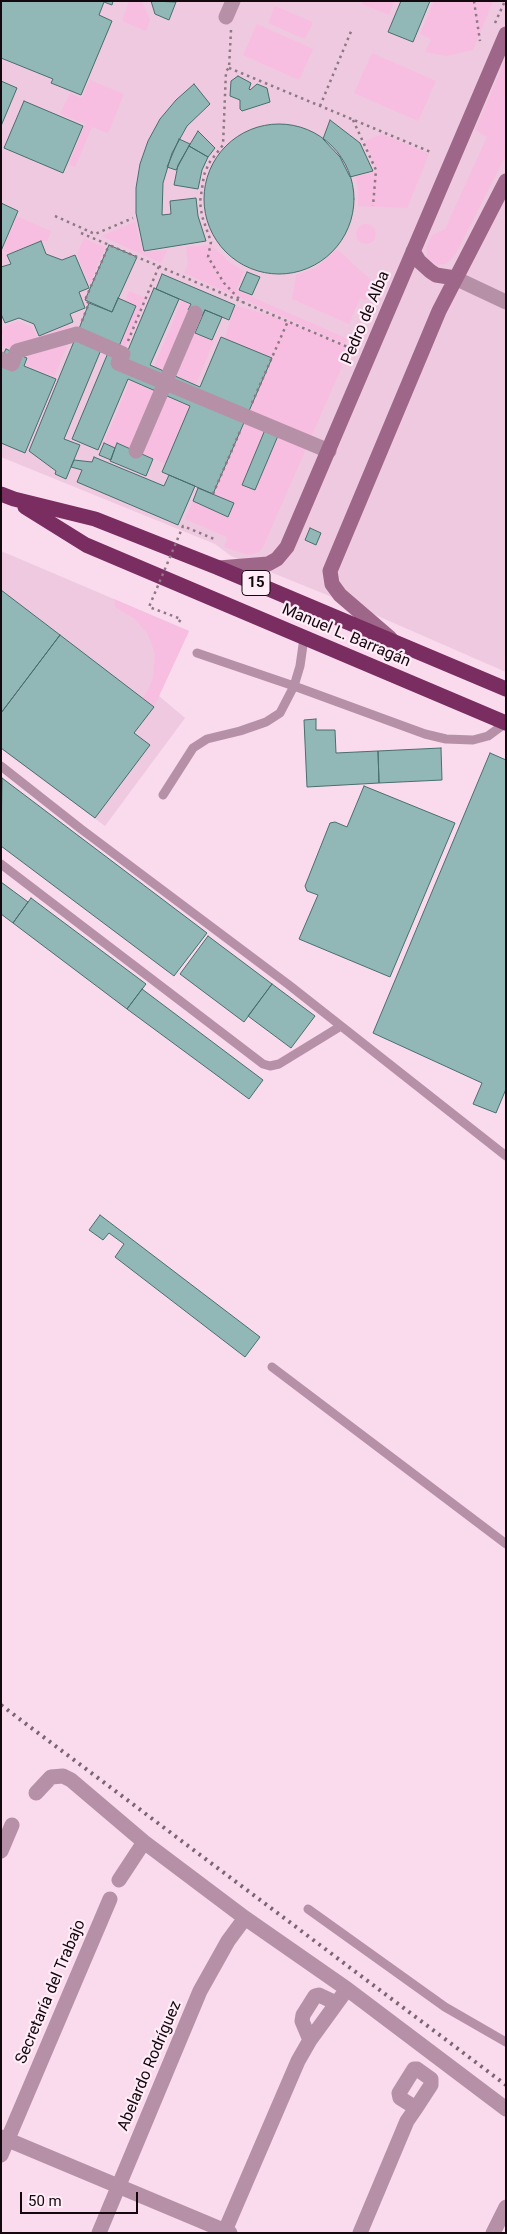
<!DOCTYPE html>
<meta charset="utf-8">
<style>
body{margin:0}
#map{position:relative;width:507px;height:2234px;overflow:hidden;background:#fadaed;font-family:Roboto,sans-serif}
canvas{display:block}
.frame{position:absolute;inset:0;border:2px solid #12080e;pointer-events:none}
.scale{position:absolute;left:20px;top:2192px;width:118px;height:22px;box-sizing:border-box;border:2px solid #12080e;border-top:0;padding-left:6px;font-size:15px;line-height:18px;white-space:nowrap;color:#12080e;-webkit-text-stroke:4px #ffecf7;paint-order:stroke}
</style>
<div id="map">
<canvas width="507" height="2234"></canvas>
<div class="frame"></div>
<div class="scale">50 m</div>
</div>
<script>
const g = document.querySelector('canvas').getContext('2d');
g.lineJoin = 'round';
function fill(path, color) {
  g.fillStyle = color;
  g.fill(path, 'evenodd');
}
function poly(rows) {
  const path = new Path2D();
  for (const r of rows) {
    if (r.length === 3) {
      path.moveTo(r[0] + r[2], r[1]);
      path.arc(r[0], r[1], r[2], 0, 2 * Math.PI);
      continue;
    }
    path.moveTo(r[0], r[1]);
    for (let i = 2; i < r.length; i += 2) path.lineTo(r[i], r[i + 1]);
  }
  return path;
}
function trace(path, color, width, dash) {
  g.strokeStyle = color;
  g.lineWidth = width;
  g.lineCap = dash ? 'butt' : 'round';
  g.setLineDash(dash || []);
  g.stroke(path);
}
function drawText(font, color, halo, rows, align = 'center') {
  g.font = font + ' Roboto,sans-serif';
  g.lineWidth = 4.5;
  g.setLineDash([]);
  g.textBaseline = 'middle';
  g.strokeStyle = halo;
  g.fillStyle = color;
  for (const [text, x, y, turn = 0] of rows) {
    g.save();
    g.translate(x, y);
    g.rotate((+turn || 0) * Math.PI / 180);
    g.textAlign = isNaN(turn) ? turn : align;
    if (halo) g.strokeText(text, 0, 0);
    g.fillText(text, 0, 0);
    g.restore();
  }
}
fill(poly([
 [1,1,506,1,506,672,364,610,231,556,215,544,1,457],
 [1,551,189,631,159,696,185,718,105,826,1,749]
]), '#eec9df');
fill(poly([
 [129,1,142,1,150,20,146,31,122,21],
 [363,1,394,1,389,15,362,4],
 [434,1,493,1,473,50,446,56,425,52,431,39,420,34],
 [275,6,313,22,305,39,268,23],
 [257,24,313,49,299,80,243,55],
 [372,53,436,81,418,121,354,93],
 [506,59,506,155,455,255,446,264,437,265,427,257,426,247,432,235,445,229,487,137,475,130],
 [90,80,124,94,108,133,92,127,75,167,69,164,85,124,60,114,70,93,82,98],
 [382,134,429,154,407,208,358,206,358,187,355,177,377,171,365,141],
 [17,216,51,231,47,241,41,241,9,253,3,250],
 [135,222,143,252,167,250,161,263,101,236],
 [366,234,10],
 [84,238,105,247,89,285,77,254],
 [211,245,229,262,244,271,236,290,348,339,345,344,184,273,188,264,186,247],
 [336,250,340,252,374,283,366,300,360,298,349,324,292,299,296,275,316,268],
 [129,291,146,298,123,354,117,351,136,306,125,301],
 [182,300,191,304,188,310,202,316,196,333,214,341,196,384,154,367],
 [235,305,288,321,350,348,263,547,259,552,249,555,224,547,227,537,185,519,193,501,228,516,234,503,213,494,271,359,225,338],
 [267,425,280,431,254,490,242,484],
 [18,321,32,327,37,338,69,325,70,339,54,377,26,365,29,357,1,345,4,337,1,333,4,327],
 [130,381,191,407,166,464,118,443,115,448,104,443],
 [114,599,189,631,154,707,143,698,150,686,153,677,155,653,151,642,147,633,135,619,115,607]
]), '#f8bee1');
const building = poly([
 [1,1,113,1,112,5,104,2,99,15,112,21,81,95,51,83,53,79,1,58,1,1],
 [151,1,176,2,169,20,155,14,151,1],
 [401,1,430,1,413,42,388,32,401,1],
 [238,76,251,83,249,89,250,90,257,84,267,88,270,102,242,111,240,109,240,100,230,96,231,81,238,76],
 [1,81,17,88,1,126,1,81],
 [194,84,210,104,187,126,172,153,163,183,162,215,171,214,170,201,196,198,198,216,206,241,144,251,136,213,136,188,140,164,148,141,160,119,176,100,194,84],
 [24,101,83,126,63,173,4,148,24,101],
 [330,120,360,143,373,171,350,177,340,157,323,139,330,120],
 [279,199,75],
 [198,131,215,148,208,157,189,146,198,131],
 [179,139,190,144,176,170,167,167,179,139],
 [189,146,208,157,202,170,198,189,174,185,178,165,189,146],
 [1,203,18,211,1,251,1,203],
 [41,241,46,254,62,260,75,255,89,288,79,292,85,308,70,314,73,322,39,336,34,324,19,318,5,323,1,314,1,267,11,264,7,255,41,241],
 [109,245,137,257,112,312,85,300,109,245],
 [247,272,260,277,252,295,239,290,247,272],
 [162,274,235,305,229,320,205,310,202,316,188,310,191,304,156,289,162,274],
 [154,288,179,299,150,365,200,387,221,337,272,358,213,494,162,472,190,406,128,379,98,450,72,439,110,348,126,355,154,288],
 [118,298,136,306,117,351,77,334,89,303,112,312,118,298],
 [205,310,222,317,212,340,195,333,205,310],
 [77,334,103,345,64,439,80,445,66,479,55,474,56,471,29,451,77,334],
 [6,349,27,358,24,366,56,379,25,453,1,443,1,354,3,355,6,349],
 [267,425,280,431,255,490,242,485,267,425],
 [104,443,115,448,111,460,99,455,104,443],
 [117,443,153,459,146,476,110,461,117,443],
 [94,457,164,486,169,475,195,486,178,525,77,482,82,470,71,467,74,460,92,462,94,457],
 [198,488,234,503,228,517,193,501,198,488],
 [310,528,321,533,316,545,305,540,310,528],
 [1,590,60,635,1,713,1,590],
 [60,635,154,707,134,733,150,745,95,818,1,748,1,713,60,635],
 [316,719,316,730,335,730,336,753,378,751,379,783,307,787,304,720,316,719],
 [441,748,442,780,379,783,378,751,441,748],
 [490,753,506,760,506,1089,496,1113,473,1104,482,1083,373,1033,490,753],
 [2,778,207,933,174,976,1,846,2,778],
 [364,786,455,823,390,977,299,939,318,895,307,891,305,886,330,823,335,822,347,827,364,786],
 [1,882,28,902,13,923,1,914,1,882],
 [31,898,146,984,127,1009,13,923,31,898],
 [208,936,272,984,244,1022,180,974,208,936],
 [272,984,315,1016,291,1048,248,1016,272,984],
 [142,989,263,1080,249,1099,127,1009,142,989],
 [100,1215,260,1337,245,1357,115,1257,124,1244,109,1233,103,1240,89,1230,100,1215]
]);
fill(building, '#91b8b6');
trace(building, '#496e6d', 1);
trace(poly([
 [474,1,480,41],
 [495,23,505,1],
 [231,30,229,68,226,71,223,145,209,163,204,175,200,202,202,216,211,242,208,257,224,283,242,302],
 [229,68,433,153],
 [320,106,352,29],
 [353,120,376,170,373,206],
 [55,216,95,234,133,218],
 [81,233,350,348],
 [82,321,89,303,85,300,109,245],
 [128,341,159,266],
 [252,403,288,321],
 [213,494,241,429]
]), '#8d7884', 2.5, [2.5, 4]);
trace(poly([
 [304,638,300,666,294,686,425,734,446,739,473,740,488,736,506,723],
 [1,766,81,829,289,985,506,1156],
 [163,795,193,748,207,739,240,731,266,722,280,713,294,686,197,653],
 [1,864,263,1064,270,1066,279,1064,341,1026],
 [272,1367,506,1544],
 [308,1909,445,2007,506,2042]
]), '#b690a7', 9);
trace(poly([
 [226,17,233,1],
 [455,278,506,302],
 [1,359,12,364,17,351,77,334,123,354,118,363,329,451],
 [136,451,195,313],
 [36,1793,51,1777,63,1776,71,1780,144,1842,245,1918,347,1989,506,2109],
 [1,1851,12,1825],
 [119,1880,144,1842],
 [310,2040,302,2021,303,2015,315,1996,319,1995,336,2003],
 [1,2137,230,2233],
 [1,2155,110,1899],
 [99,2233,200,1991,228,1941,245,1918],
 [224,2233,298,2061,310,2040,347,1989],
 [360,2233,407,2121,416,2108,431,2085,431,2079,417,2069,414,2069,399,2093,400,2098,416,2108],
 [493,2233,506,2207]
]), '#b690a7', 15);
trace(poly([
 [413,251,419,261,430,271,436,275,455,278],
 [219,568,268,564,277,559,287,547,506,34],
 [390,638,340,595,332,584,330,571,439,311,506,181]
]), '#9e6789', 15);
trace(poly([
 [1,494,14,499,95,519,219,568,506,689],
 [25,507,86,545,506,723]
]), '#792d60', 15);
trace(poly([
 [1,1705,506,2085]
]), '#796571', 4, [2.5, 5]);
trace(poly([
 [179,622,181,619,149,607,183,526,214,539]
]), '#8d7884', 2.5, [2.5, 4]);
for (const [x, y, w] of [
 [256,583,28]
]) {
  const box = new Path2D();
  box.roundRect(x - w / 2, y - 12.5, w, 25, 4);
  g.fillStyle = '#ffecf7';
  g.fill(box);
  trace(box, '#12080e', 1);
}
drawText('bold 15px', '#12080e', null, [
 ["15",256,583]
]);
drawText('16px', '#12080e', '#ffecf7', [
 ["Pedro de Alba",366,318,-67],
 ["Manuel L. Barragán",346,636,23],
 ["Secretaría del Trabajo",51,1992,-67],
 ["Abelardo Rodríguez",150,2066,-67]
]);
</script>
